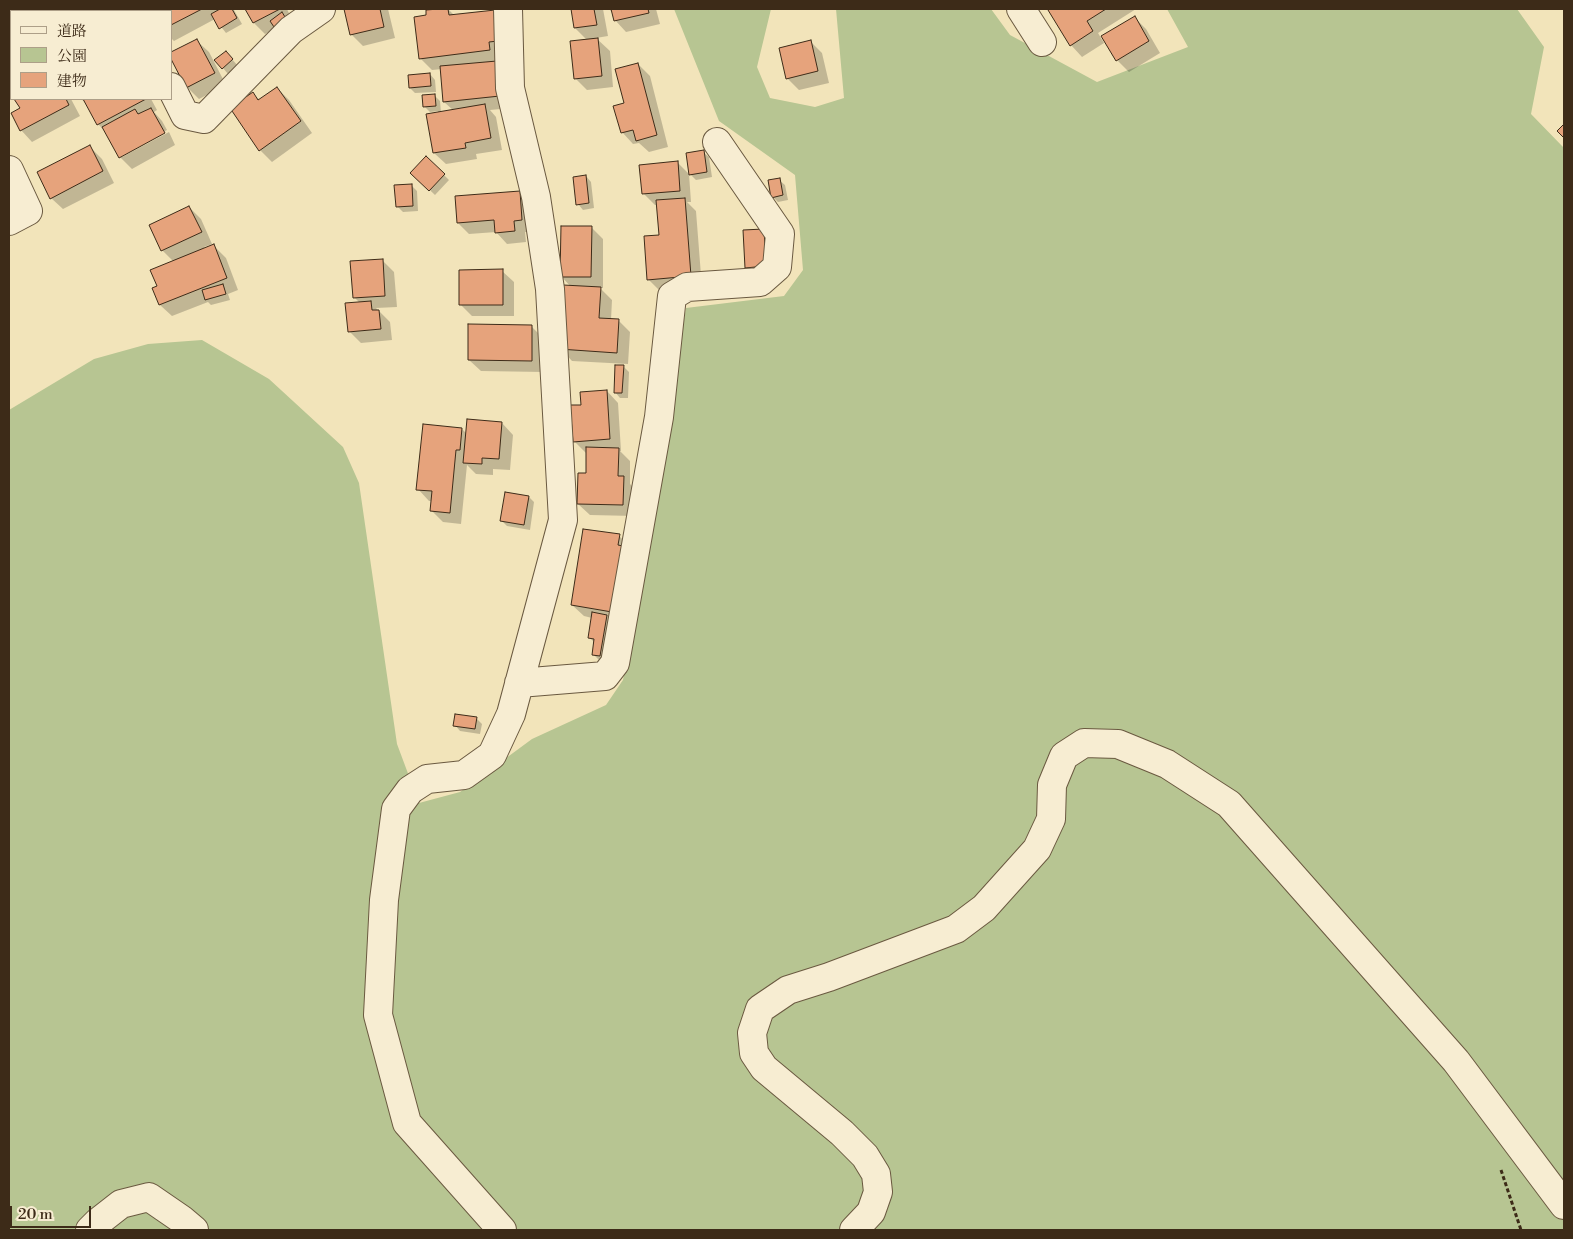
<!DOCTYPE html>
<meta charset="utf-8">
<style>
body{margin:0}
#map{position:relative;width:1573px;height:1239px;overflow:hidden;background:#f2e4ba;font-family:"Libre Bodoni","Noto Serif JP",serif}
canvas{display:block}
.frame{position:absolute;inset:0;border:10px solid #3d2b18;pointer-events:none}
.legend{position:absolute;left:10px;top:10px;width:162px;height:90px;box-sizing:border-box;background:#f7edd2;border:1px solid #ad9f88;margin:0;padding:6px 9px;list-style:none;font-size:15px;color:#3d2b18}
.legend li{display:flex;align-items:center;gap:10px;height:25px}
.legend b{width:25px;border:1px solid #ad9f88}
.scale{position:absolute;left:10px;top:1206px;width:81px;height:22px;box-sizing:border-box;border:2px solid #3d2b18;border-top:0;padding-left:6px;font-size:15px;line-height:18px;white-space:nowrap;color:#3d2b18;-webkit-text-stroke:4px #f7edd2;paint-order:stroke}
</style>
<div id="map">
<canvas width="1573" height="1239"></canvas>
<div class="frame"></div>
<ul class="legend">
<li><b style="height:6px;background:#f7edd2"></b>道路</li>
<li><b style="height:14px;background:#b7c592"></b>公園</li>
<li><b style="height:14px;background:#e6a37c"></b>建物</li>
</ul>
<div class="scale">20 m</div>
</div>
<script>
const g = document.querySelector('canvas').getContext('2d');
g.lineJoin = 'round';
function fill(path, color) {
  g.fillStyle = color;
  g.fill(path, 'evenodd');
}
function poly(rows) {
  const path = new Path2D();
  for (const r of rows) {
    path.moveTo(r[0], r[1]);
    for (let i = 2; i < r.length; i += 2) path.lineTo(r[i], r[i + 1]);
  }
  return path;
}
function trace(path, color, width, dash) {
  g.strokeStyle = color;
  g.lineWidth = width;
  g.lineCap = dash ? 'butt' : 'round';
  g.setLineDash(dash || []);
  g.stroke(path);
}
fill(poly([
 [674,9,771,9,757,67,770,98,815,107,844,98,836,9,991,9,1010,35,1097,82,1188,47,1167,9,1517,9,1544,47,1531,114,1564,148,1564,1230,9,1230,9,410,94,359,148,344,202,340,269,379,343,447,359,483,397,744,419,803,460,792,532,739,606,705,623,680,686,308,784,296,803,270,795,175,719,121]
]), '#b7c592');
fill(poly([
 [9,9,27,9,29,11,11,11,11,38,9,40],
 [89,9,97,9,100,11,83,11],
 [146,9,163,9,164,11,147,11],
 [169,9,236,9,234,10,242,24,226,33,215,19,174,41,171,38,171,11,164,11],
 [246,9,287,9,292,20,265,34,254,23],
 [345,9,388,9,395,38,363,46,351,34],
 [448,9,455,16,494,11,511,108,490,110,496,117,502,150,476,154,477,159,446,164,434,153,438,111,430,112,424,106,434,95,440,101,441,113,453,110,444,102,442,69,432,70,420,58,427,12],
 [572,9,603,9,608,36,596,38,610,51,613,87,587,90,575,78,588,41,575,28],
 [609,9,656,9,660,24,626,32,615,20,613,13],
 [1053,9,1136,9,1098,33,1104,43,1082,57,1071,45,1049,11],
 [1135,18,1146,29,1160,53,1129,72,1117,60],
 [197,41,209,52,226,85,199,99,187,87],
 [811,42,822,53,829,83,799,90,787,78],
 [231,58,238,66,228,74,223,68],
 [638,64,650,76,668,147,649,152,639,143,633,144,622,132,626,104],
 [430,74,435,80,436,92,415,93,410,88,409,76],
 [277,88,289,100,312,133,272,162,260,150,253,94,260,100],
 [16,99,71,99,80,116,32,142,21,130,21,109],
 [81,99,151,99,157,110,154,112,162,121,167,130,122,155,122,157,169,132,175,145,132,169,120,157,107,133,98,124,86,103],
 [90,147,102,159,114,183,63,209,51,198],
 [703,152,709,157,712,177,696,180,690,174],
 [677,162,689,174,691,202,687,202,696,211,702,288,660,291,648,279,660,236,658,205,655,205,643,193],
 [412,173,444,175,449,180,435,195],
 [586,176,591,182,594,208,583,210,578,204],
 [779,180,785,185,788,200,778,202,773,197],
 [411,185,417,191,418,211,403,212,397,206],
 [519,192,531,204,533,232,525,232,526,242,507,244,496,232,469,234,458,223],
 [189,207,201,219,212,244,204,247,205,249,214,246,226,258,238,290,228,294,230,300,211,305,208,302,172,316,160,305,158,287,174,262,162,250],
 [592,228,603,239,603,288,600,288,612,300,611,320,618,320,630,332,628,364,572,361,561,349,571,287,561,276],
 [764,230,769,236,771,271,752,272,746,267],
 [382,260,394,272,397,307,376,308,390,322,392,340,361,343,349,331,360,303,354,297],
 [502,271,514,282,514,316,472,316,461,305],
 [532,327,543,338,543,372,481,371,469,360],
 [623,366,629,372,628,398,620,398,615,392],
 [607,391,618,403,621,451,620,451,630,461,630,484,635,489,634,516,590,515,578,504,587,475,588,453,586,453,574,441,583,406],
 [502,423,513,435,510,470,493,469,493,475,476,474,467,465,461,524,443,522,431,510,432,501,429,501,418,489,462,429,467,434],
 [529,497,534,502,530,530,507,526,502,521],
 [619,536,631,547,606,661,599,660,593,654,595,643,589,637,592,618,584,616,572,605],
 [476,718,482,724,480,734,460,731,455,725]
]), '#0003');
const building = poly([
 [9,9,22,9,24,11,11,11,11,21,9,23,9,9],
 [167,9,202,9,171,25,171,11,162,11,167,9],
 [220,9,232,9,237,18,219,29,211,14,220,9],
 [245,9,280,9,253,23,245,9],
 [344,9,380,9,384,27,350,35,344,9],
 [439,9,448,9,449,15,495,10,498,41,489,42,490,50,419,59,414,17,426,15,426,10,439,9],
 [571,9,594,9,597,25,574,28,571,9],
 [611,9,648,9,649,13,614,21,611,9],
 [1050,9,1106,9,1087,21,1093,31,1070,46,1048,10,1050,9],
 [282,12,288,22,276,30,270,21,282,12],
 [1135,16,1149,41,1116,61,1101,36,1135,16],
 [598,38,602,76,574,79,570,41,598,38],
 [197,39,215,73,186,88,171,59,171,52,197,39],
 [811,40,818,71,786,79,779,48,811,40],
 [226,51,233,59,222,69,214,60,226,51],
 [497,61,500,96,443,102,440,66,497,61],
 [638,63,657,135,636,141,633,130,621,133,613,106,624,103,615,69,638,63],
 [430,73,431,86,409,88,408,75,430,73],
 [277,87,301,121,259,151,230,108,253,92,258,100,277,87],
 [435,94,436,106,423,107,422,95,435,94],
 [14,99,66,99,69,105,20,131,11,113,20,108,14,99],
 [83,99,146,99,97,125,83,99],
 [485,104,491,138,465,143,466,148,433,153,426,114,485,104],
 [151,108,165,133,119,158,102,127,135,109,138,114,151,108],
 [1564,124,1564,138,1557,131,1564,124],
 [90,145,103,171,50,199,37,172,90,145],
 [704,150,707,172,689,175,686,153,704,150],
 [426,156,445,174,429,191,410,173,426,156],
 [678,161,680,191,642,194,639,165,678,161],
 [586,175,589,203,576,205,573,177,586,175],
 [780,178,783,195,771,198,768,180,780,178],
 [412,184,413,206,396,207,394,185,412,184],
 [520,191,522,220,514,221,515,231,495,233,494,220,457,223,455,196,520,191],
 [685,198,691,276,647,280,644,236,659,235,656,200,685,198],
 [189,206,202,232,161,251,149,225,189,206],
 [561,226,592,226,591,277,560,277,561,226],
 [764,229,766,266,745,268,743,230,764,229],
 [214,244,227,278,159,305,152,288,157,286,150,270,214,244],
 [383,259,385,296,353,298,350,261,383,259],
 [503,269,503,305,459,305,459,270,503,269],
 [223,284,226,294,205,300,202,290,223,284],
 [563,285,601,287,599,318,619,319,617,353,559,349,563,285],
 [371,301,372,310,379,310,381,329,348,332,345,303,371,301],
 [468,324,532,325,532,361,468,360,468,324],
 [615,365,624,365,622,393,614,393,615,365],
 [607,390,610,439,573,442,570,405,581,405,580,392,607,390],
 [467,419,502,422,499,459,482,458,482,464,463,463,467,419],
 [423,424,462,428,460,450,456,450,450,513,430,511,432,491,416,490,423,424],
 [586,447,619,448,618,476,624,476,623,505,577,504,578,473,586,473,586,447],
 [505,492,529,496,524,525,500,521,505,492],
 [583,529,620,534,618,545,623,546,612,612,571,605,583,529],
 [592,612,607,615,600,656,592,655,594,639,588,638,592,612],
 [455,714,477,717,475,729,453,726,455,714]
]);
fill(building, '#e6a37c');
trace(building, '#3d2b18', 1);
const street = poly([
 [132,9,133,11],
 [1021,9,1042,42],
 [171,87,185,115,204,119,291,30,321,9],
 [9,170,28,211,9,221],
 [519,683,605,676,615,663,659,417,672,296,687,287,760,282,777,267,780,234,717,142],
 [90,1230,98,1222,121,1204,149,1197,181,1219,194,1230],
 [502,1230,407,1123,378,1015,384,900,396,809,410,790,427,779,464,775,492,755,511,714,563,520,550,289,536,197,510,88,508,9],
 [854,1230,871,1212,878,1192,876,1174,865,1156,842,1133,764,1068,754,1053,752,1033,760,1009,788,990,829,977,956,929,984,908,1037,849,1051,819,1052,785,1064,756,1084,743,1118,744,1167,764,1229,804,1456,1061,1564,1205]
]);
trace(street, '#6a5940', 30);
trace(poly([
 [1501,1170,1521,1230]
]), '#3d2b18', 3, [4, 2.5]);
trace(street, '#f7edd2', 28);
</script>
